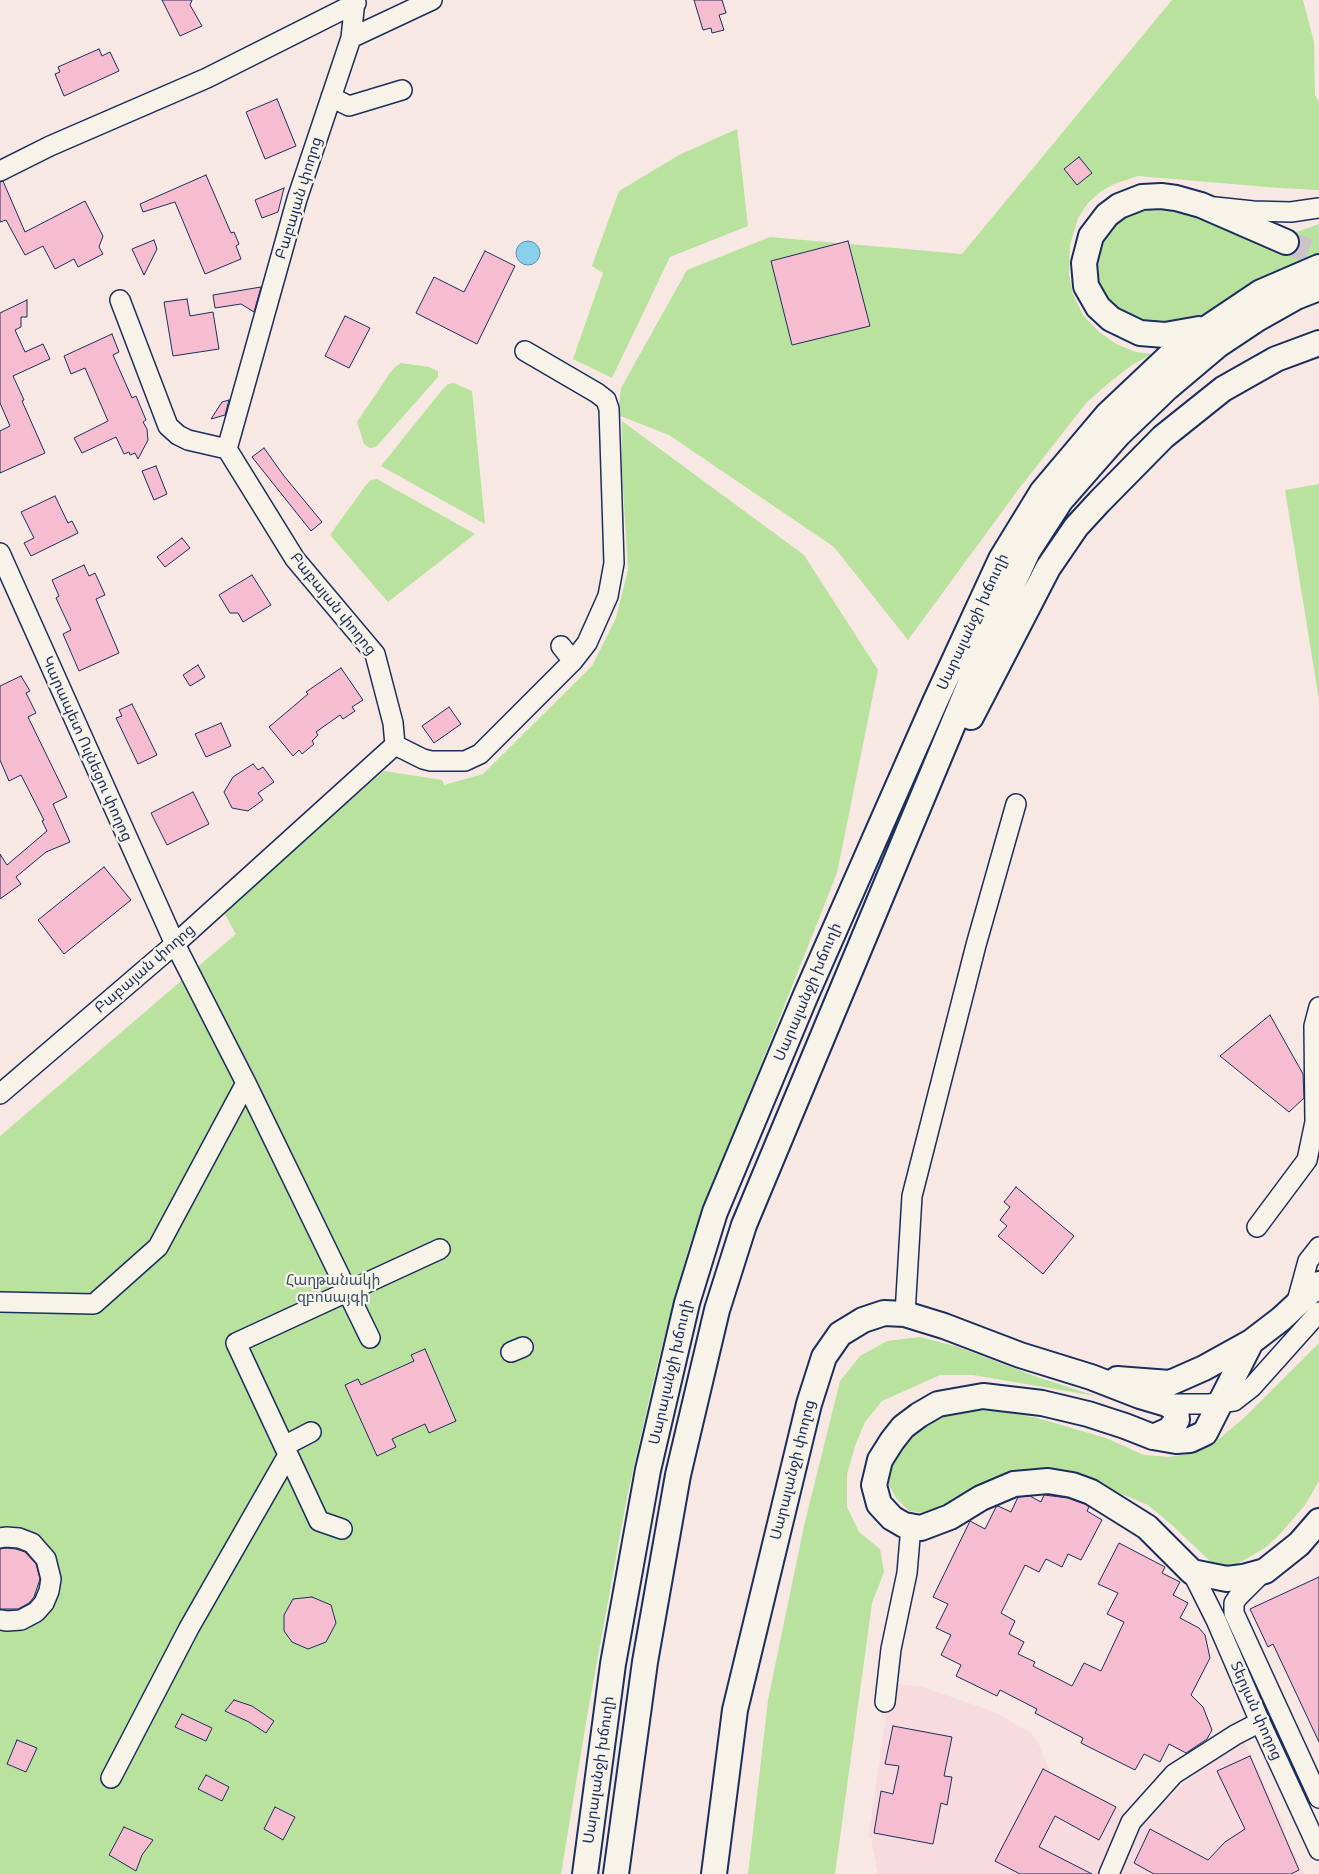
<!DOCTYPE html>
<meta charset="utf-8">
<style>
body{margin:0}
canvas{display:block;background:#f7e8e3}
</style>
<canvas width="1319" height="1874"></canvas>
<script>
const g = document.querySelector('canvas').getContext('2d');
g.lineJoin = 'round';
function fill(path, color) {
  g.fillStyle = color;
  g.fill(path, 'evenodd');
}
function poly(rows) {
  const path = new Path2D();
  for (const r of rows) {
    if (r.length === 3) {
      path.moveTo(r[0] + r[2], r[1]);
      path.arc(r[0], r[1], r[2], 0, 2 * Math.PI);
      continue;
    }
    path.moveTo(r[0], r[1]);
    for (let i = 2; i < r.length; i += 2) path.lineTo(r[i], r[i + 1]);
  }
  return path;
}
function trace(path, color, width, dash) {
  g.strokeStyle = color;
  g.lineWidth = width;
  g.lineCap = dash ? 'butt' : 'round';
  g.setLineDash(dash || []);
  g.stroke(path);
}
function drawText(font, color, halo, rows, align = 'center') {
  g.font = font + ' Delius,"Noto Sans Armenian",sans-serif';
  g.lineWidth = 4.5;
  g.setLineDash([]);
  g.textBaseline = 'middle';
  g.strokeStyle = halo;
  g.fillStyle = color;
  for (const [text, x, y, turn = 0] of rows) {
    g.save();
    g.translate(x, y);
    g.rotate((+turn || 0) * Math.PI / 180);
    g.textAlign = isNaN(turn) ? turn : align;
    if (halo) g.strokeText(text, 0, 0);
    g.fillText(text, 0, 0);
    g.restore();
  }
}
fill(poly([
 [891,1683,923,1687,997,1713,1031,1733,1038,1742,1050,1772,1110,1803,1141,1823,1212,1758,1244,1741,1286,1829,1283,1831,1304,1874,878,1874,871,1839,868,1838]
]), '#f7dbde');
fill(poly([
 [1172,0,1303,0,1314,42,1315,95,1319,102,1319,190,1279,188,1138,176,1114,184,1100,192,1088,203,1078,218,1070,245,1069,274,1073,294,1083,315,1098,331,1116,344,1136,352,1152,354,1132,365,1110,382,1087,402,1018,490,908,640,834,547,669,435,618,415,621,388,687,270,770,237,962,254],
 [737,129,748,226,670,257,612,378,573,359,603,273,592,266,619,191,679,155],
 [1152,203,1192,214,1288,254,1295,238,1291,234,1319,224,1319,258,1281,273,1197,317,1178,325,1159,329,1114,312,1095,279,1096,249,1118,217],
 [401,363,429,367,438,371,438,377,376,447,370,448,364,444,357,422,390,373,395,367],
 [454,383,472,391,485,524,381,466,442,390,448,384],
 [622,421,804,555,878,670,837,873,690,1243,656,1369,627,1497,588,1711,561,1874,0,1874,0,1136,236,934,223,911,384,771,442,780,444,785,483,774,592,666,616,618,628,570,622,471],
 [377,479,475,534,388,602,330,535,366,485,371,480],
 [1319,484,1319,700,1285,490],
 [920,1337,955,1346,1040,1378,1096,1396,973,1375,940,1375,882,1401,865,1422,855,1446,847,1474,847,1507,859,1532,880,1549,884,1572,872,1603,835,1874,748,1874,768,1700,804,1526,840,1381,860,1356,887,1341],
 [1319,1343,1319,1481,1305,1505,1281,1533,1265,1548,1232,1567,1210,1561,1172,1525,1148,1505,1081,1477,993,1481,968,1490,931,1514,909,1511,896,1498,889,1485,890,1467,911,1438,931,1423,955,1409,1005,1412,1037,1418,1106,1438,1144,1455,1169,1457,1192,1453,1213,1444,1246,1416]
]), '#b9e29f');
const water = poly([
 [528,253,12]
]);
fill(water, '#89d1ea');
trace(water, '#5d90b2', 1);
const building = poly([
 [162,0,192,0,190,5,202,26,180,36,162,0],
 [694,0,722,0,726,13,719,15,724,30,712,33,711,28,703,30,694,0],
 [99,49,102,56,110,52,119,71,64,96,55,74,60,72,58,67,99,49],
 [277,99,296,146,265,159,246,112,277,99],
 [1079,157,1092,173,1077,185,1064,169,1079,157],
 [206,175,231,233,234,232,239,244,236,246,241,259,205,274,175,202,143,212,140,204,206,175],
 [3,181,25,232,85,201,103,236,99,247,103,254,78,267,74,259,55,269,43,246,25,255,6,220,0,222,0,182,3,181],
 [284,188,278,212,262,218,255,200,284,188],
 [154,240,157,249,144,275,132,249,154,240],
 [848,241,870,326,792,345,771,261,848,241],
 [485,251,515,266,477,344,416,313,434,277,464,292,485,251],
 [261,287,254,312,241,304,215,308,213,295,261,287],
 [187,299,190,316,213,312,219,349,173,356,164,302,187,299],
 [27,300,27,317,21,317,21,327,15,330,25,352,43,344,50,359,13,376,24,400,22,401,45,453,0,473,0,431,10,426,0,403,0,313,27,300],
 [345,316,370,328,349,368,325,356,345,316],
 [112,334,119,352,113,355,132,398,136,396,146,420,143,422,147,429,148,440,138,459,135,453,130,455,129,452,124,454,116,437,82,453,74,438,108,421,85,368,71,374,64,356,112,334],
 [229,400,225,415,211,419,222,402,229,400],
 [264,448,284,476,322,522,311,531,252,457,264,448],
 [156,466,167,494,154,500,142,471,156,466],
 [55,496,68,523,72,521,78,533,31,556,24,543,34,538,21,512,55,496],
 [182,538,190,548,165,567,157,557,182,538],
 [84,565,89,576,95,573,105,595,96,599,119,653,79,671,63,634,71,630,56,598,59,596,52,580,84,565],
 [252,575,271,605,243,622,238,613,230,613,219,595,252,575],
 [198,665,205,677,190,686,183,675,198,665],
 [341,668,363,700,352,707,355,711,343,719,340,715,316,732,318,735,312,741,314,744,302,754,299,750,293,756,269,727,308,694,306,692,341,668],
 [21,676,30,691,26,693,36,713,28,717,67,797,53,804,70,842,46,852,16,877,21,884,0,899,0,854,7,865,47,831,42,821,44,820,21,775,9,781,0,760,0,686,21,676],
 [132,704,157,755,138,764,116,718,122,716,119,710,132,704],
 [449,707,461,724,434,743,422,726,449,707],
 [221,723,231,746,206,757,195,734,221,723],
 [253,764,258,770,263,767,274,782,258,793,263,800,248,811,232,808,224,792,233,777,253,764],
 [193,792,209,824,167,845,151,813,193,792],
 [104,867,131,900,64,954,38,920,104,867],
 [1270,1015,1303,1074,1304,1098,1289,1112,1220,1056,1270,1015],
 [1016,1187,1074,1236,1043,1274,998,1236,1007,1226,1000,1220,1010,1207,1004,1202,1016,1187],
 [425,1349,456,1421,429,1433,425,1424,392,1439,396,1447,377,1456,345,1385,358,1379,361,1385,414,1361,411,1355,425,1349],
 [1044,1495,1068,1498,1085,1504,1089,1507,1087,1511,1102,1520,1081,1560,1068,1554,1062,1567,1046,1559,1039,1572,1025,1565,1001,1613,1015,1621,1009,1634,1024,1642,1018,1654,1035,1662,1033,1666,1072,1686,1084,1663,1101,1671,1124,1622,1107,1614,1118,1593,1098,1584,1119,1543,1165,1567,1162,1573,1180,1582,1173,1595,1188,1603,1180,1618,1199,1628,1205,1635,1210,1658,1191,1695,1203,1707,1212,1730,1207,1739,1186,1753,1169,1744,1160,1762,1144,1754,1135,1770,1081,1743,1083,1738,1035,1713,1037,1709,1000,1690,997,1696,956,1676,961,1665,941,1655,951,1635,936,1628,948,1604,933,1597,970,1521,985,1529,996,1507,998,1506,1011,1512,1018,1497,1030,1496,1041,1502,1044,1495],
 [6,1548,16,1549,25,1552,36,1564,40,1579,34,1597,29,1603,18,1609,0,1609,0,1549,6,1548],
 [1319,1577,1319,1742,1273,1644,1268,1647,1250,1609,1319,1577],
 [312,1597,331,1605,336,1623,326,1642,308,1649,292,1642,284,1631,284,1615,293,1599,312,1597],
 [234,1700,252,1706,274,1721,266,1733,249,1722,225,1711,234,1700],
 [182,1714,212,1728,206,1741,175,1727,182,1714],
 [893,1726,952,1737,944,1776,952,1777,947,1805,941,1803,933,1844,874,1833,881,1791,893,1794,899,1766,885,1764,893,1726],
 [17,1740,37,1748,26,1772,7,1764,17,1740],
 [1250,1756,1299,1870,1291,1874,1154,1874,1134,1863,1150,1829,1208,1860,1225,1842,1245,1829,1217,1771,1250,1756],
 [1043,1769,1116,1807,1099,1840,1055,1816,1039,1847,1092,1874,1020,1874,995,1861,1043,1769],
 [206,1775,229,1787,222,1801,198,1789,206,1775],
 [275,1807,295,1817,283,1840,264,1829,275,1807],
 [124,1827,153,1840,142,1855,136,1871,109,1855,124,1827]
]);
fill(building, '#f6bdd1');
trace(building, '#1b2f5e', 1);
trace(poly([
 [1286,242,1319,255]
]), '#cbc3c8', 24, [24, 12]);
const minor = poly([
 [351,38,432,0],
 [331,97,349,106,402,90],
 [0,171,50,146,207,78,356,3],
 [1215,207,1253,211,1291,212,1319,208],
 [120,300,168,426,178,435,188,440,227,449],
 [0,553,175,944,246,1083,370,1338],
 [561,646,573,661],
 [395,745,423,759,431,761,465,761,480,754,573,661,587,643,608,596,614,563,609,409,606,400,597,393,525,351],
 [0,1094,175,944,395,745,393,723,375,654,295,559,227,449,297,199,351,38,355,0],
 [1257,1227,1307,1160,1315,1122,1314,1026,1319,1007],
 [0,1302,94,1304,158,1247,246,1083],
 [1296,1305,1308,1261,1319,1247],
 [905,1314,912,1196,976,945,1016,804],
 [511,1352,523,1347],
 [1167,1404,1209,1404,1234,1401,1252,1387,1319,1312],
 [284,1446,311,1432],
 [342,1529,319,1521,236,1343,440,1249],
 [0,1538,6,1537,19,1538,32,1543,46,1559,51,1579,49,1591,44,1603,36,1612,21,1620,7,1621,0,1620],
 [1264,1571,1238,1597,1234,1603,1234,1613,1319,1798],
 [1192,1572,1216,1620,1260,1722,1319,1850],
 [885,1702,891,1649,907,1573,911,1526],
 [111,1778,189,1628,288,1455],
 [1109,1874,1131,1822,1174,1774,1235,1735,1260,1722]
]);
const major = poly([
 [1199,329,1165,335,1140,333,1111,319,1098,307,1086,286,1084,263,1091,236,1107,215,1119,206,1142,197,1161,196,1176,198,1201,205,1286,242],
 [971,717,1048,568,1076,527,1099,502,1163,437,1223,389,1276,359,1319,343],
 [1251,1342,1205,1433,1190,1440,1176,1441,1153,1437,1125,1426,1088,1414,1042,1403,983,1396,938,1404,919,1415,903,1427,892,1441,880,1460,874,1485,879,1504,892,1518,904,1525,921,1528,950,1517,981,1498,1014,1484,1048,1481,1072,1485,1091,1492,1147,1527,1192,1572,1227,1579,1243,1577,1265,1571,1299,1544,1319,1521],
 [1117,1379,1170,1383,1204,1368,1251,1342,1281,1319,1319,1284],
 [585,1874,613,1664,648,1470,687,1303,715,1212,805,997,935,702,1001,559,1042,492,1107,415,1179,347,1261,292,1319,267],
 [616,1874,645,1662,678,1475,717,1310,744,1225,999,614,1028,551,1061,500,1118,435,1167,388,1218,345,1257,319,1296,297,1319,288],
 [714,1874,735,1710,809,1404,824,1357,840,1334,863,1320,884,1313,905,1314,944,1326,1020,1355,1091,1377,1140,1396,1167,1404,1176,1410,1177,1420,1169,1430,1153,1437]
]);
trace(minor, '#1b2f5e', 22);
trace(major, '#1b2f5e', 28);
trace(minor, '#f7f3e8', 19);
trace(major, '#f7f3e8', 24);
drawText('15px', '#1b2f5e', '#f7f3e8', [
 ["Բաբայան փողոց",299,198,-73],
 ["Բաբայան փողոց",333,604,51],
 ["Սարալանջի խճուղի",973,622,-65],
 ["Կարապետ Ուլնեցու փողոց",87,749,66],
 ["Բաբայան փողոց",145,969,-41],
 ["Սարալանջի խճուղի",808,992,-67],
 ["Սարալանջի խճուղի",671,1372,-77],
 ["Սարալանջի փողոց",793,1470,-76],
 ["Տերյան փողոց",1256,1711,66],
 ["Սարալանջի խճուղի",599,1770,-82]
]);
drawText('15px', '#3b536b', '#f7f3e8', [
 ["Հաղթանակի",333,1281],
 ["զբոսայգի",333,1298]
]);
</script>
